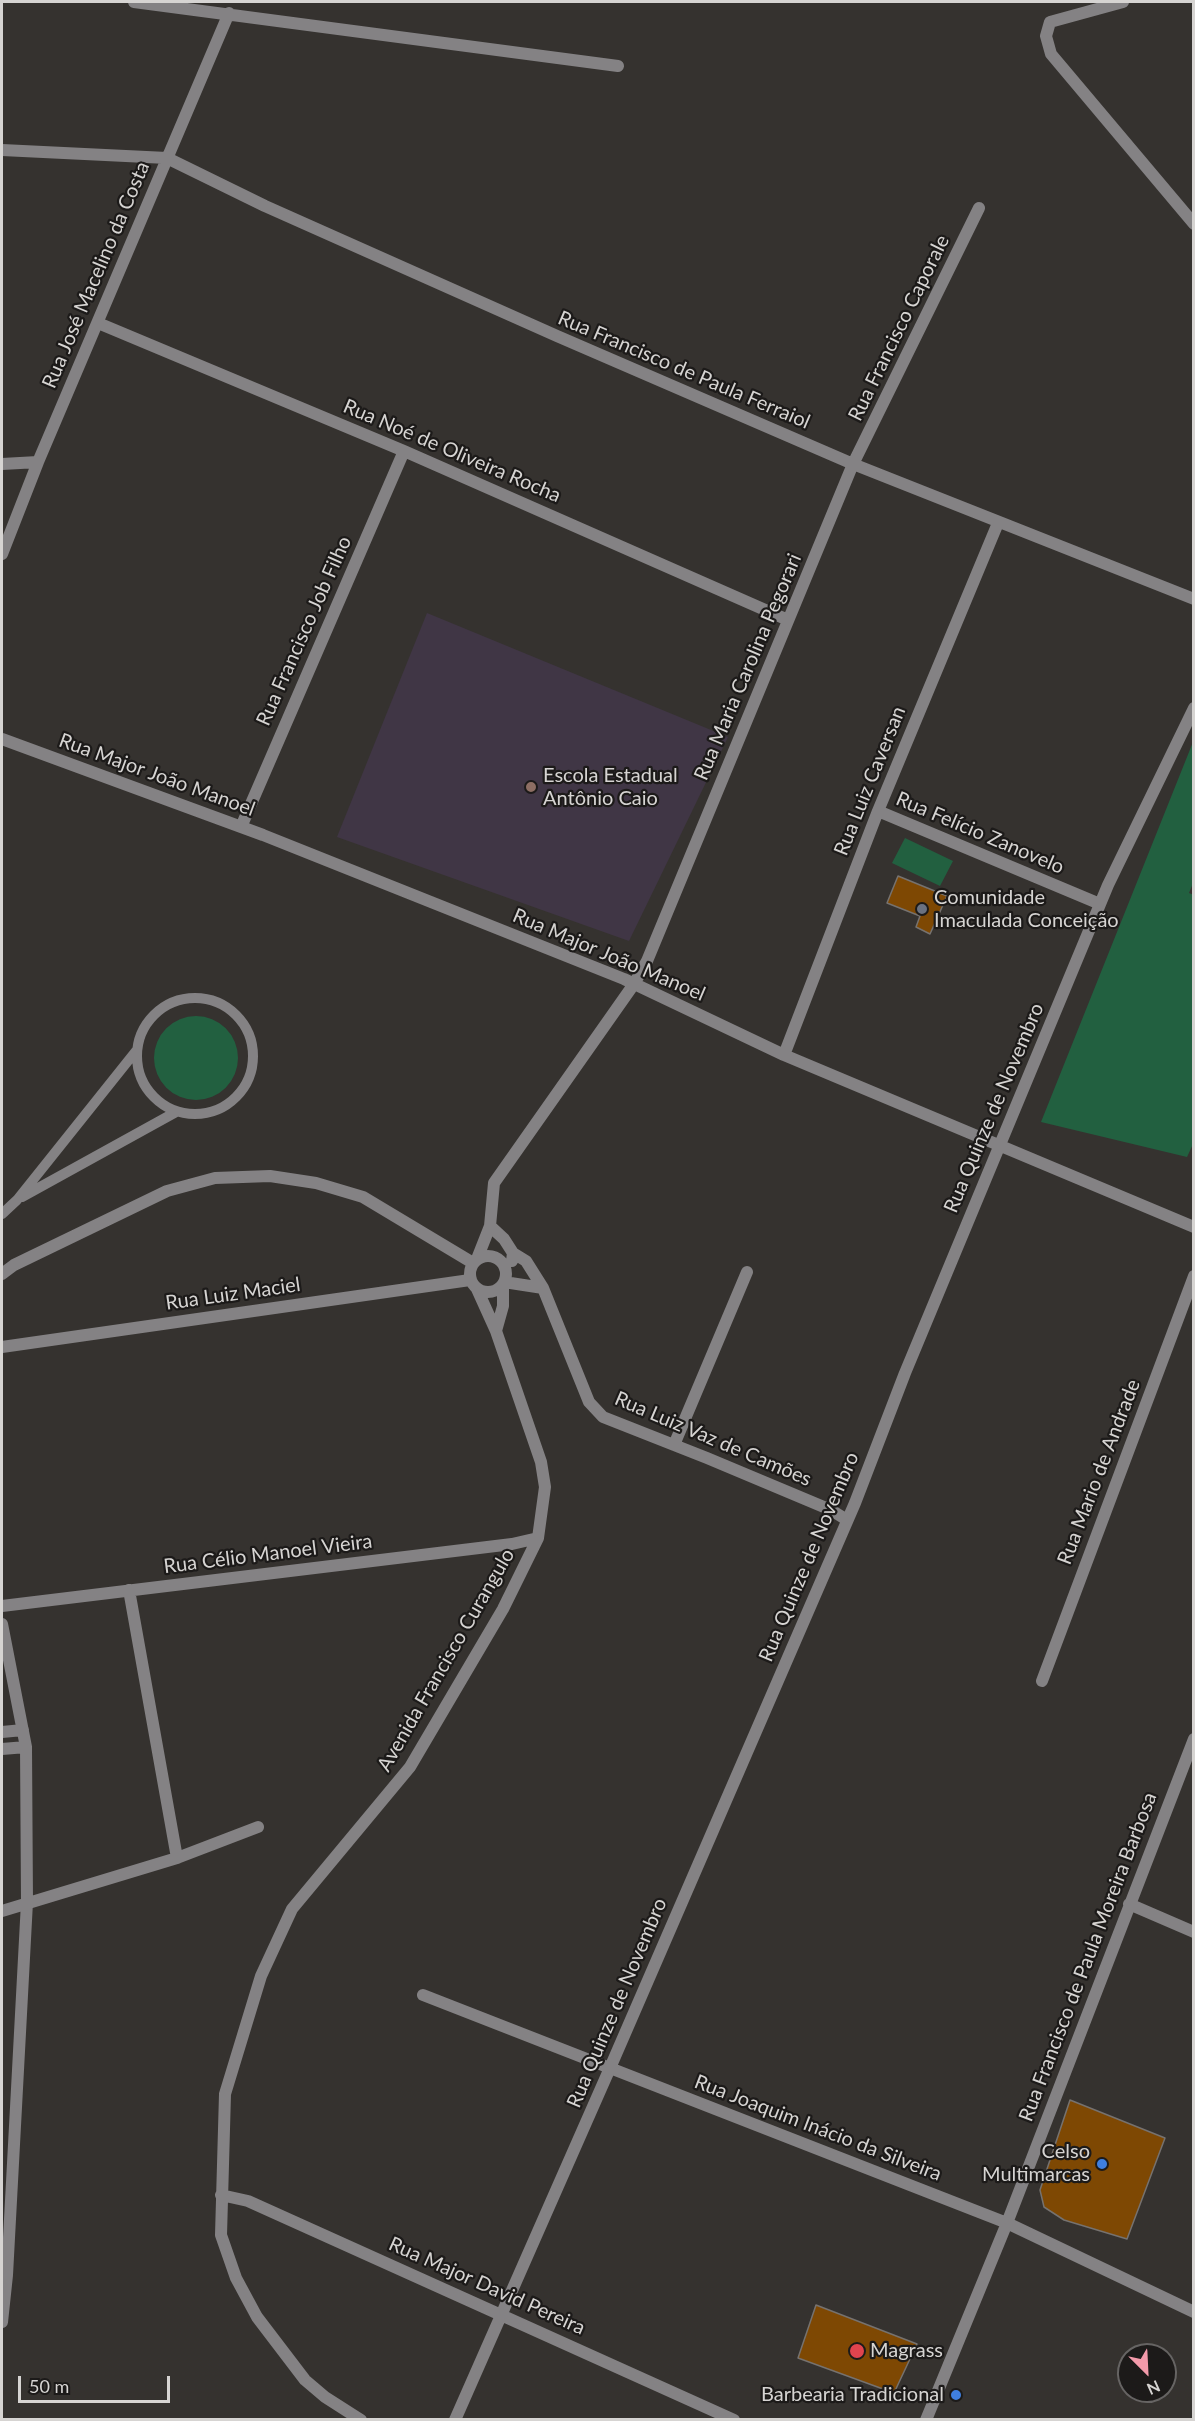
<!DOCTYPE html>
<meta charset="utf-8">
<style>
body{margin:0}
#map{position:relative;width:1195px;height:2421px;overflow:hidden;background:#35322f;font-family:Lato,sans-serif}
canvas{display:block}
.frame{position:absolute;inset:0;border:3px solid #d6d4d2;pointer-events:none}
.north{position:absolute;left:1117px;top:2343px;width:60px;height:60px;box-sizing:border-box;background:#1c1a19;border:2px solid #666463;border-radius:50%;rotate:156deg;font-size:16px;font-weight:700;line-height:24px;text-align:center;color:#d6d4d2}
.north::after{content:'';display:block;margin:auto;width:21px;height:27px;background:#f39aaa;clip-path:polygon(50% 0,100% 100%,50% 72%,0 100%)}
.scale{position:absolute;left:18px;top:2376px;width:152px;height:27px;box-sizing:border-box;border:3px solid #d6d4d2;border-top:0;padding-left:8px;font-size:18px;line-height:21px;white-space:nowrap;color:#d6d4d2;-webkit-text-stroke:4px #1c1a19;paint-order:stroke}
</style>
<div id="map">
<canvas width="1195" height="2421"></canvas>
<div class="frame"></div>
<div class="north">N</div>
<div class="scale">50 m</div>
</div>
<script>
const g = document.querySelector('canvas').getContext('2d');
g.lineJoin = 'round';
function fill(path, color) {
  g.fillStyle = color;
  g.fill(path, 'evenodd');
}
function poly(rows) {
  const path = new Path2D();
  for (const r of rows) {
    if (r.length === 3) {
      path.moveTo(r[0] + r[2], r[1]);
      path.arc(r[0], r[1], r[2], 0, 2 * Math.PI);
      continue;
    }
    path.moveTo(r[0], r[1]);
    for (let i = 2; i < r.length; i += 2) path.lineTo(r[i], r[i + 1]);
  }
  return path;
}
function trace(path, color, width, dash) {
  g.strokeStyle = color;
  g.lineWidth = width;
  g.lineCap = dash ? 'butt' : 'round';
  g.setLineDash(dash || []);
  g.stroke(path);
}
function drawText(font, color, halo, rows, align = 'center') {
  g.font = font + ' Lato,sans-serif';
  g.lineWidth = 4.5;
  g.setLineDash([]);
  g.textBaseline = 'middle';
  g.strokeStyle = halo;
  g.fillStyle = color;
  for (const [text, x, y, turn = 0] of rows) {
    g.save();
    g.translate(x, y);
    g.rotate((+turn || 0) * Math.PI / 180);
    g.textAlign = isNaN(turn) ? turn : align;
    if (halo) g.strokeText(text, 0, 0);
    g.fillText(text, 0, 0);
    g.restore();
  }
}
fill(poly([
 [427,613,728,737,629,941,337,837]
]), '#403645');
fill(poly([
 [1193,742,1194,881,1189,893,1194,895,1194,1142,1187,1157,1041,1122],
 [905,838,953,861,940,886,892,863],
 [196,1058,42]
]), '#226040');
const building = poly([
 [898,876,947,896,930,934,916,927,920,916,887,903,898,876],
 [1070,2100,1165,2138,1127,2239,1064,2220,1044,2207,1040,2190,1070,2100],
 [816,2305,917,2344,894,2393,798,2358,816,2305]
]);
fill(building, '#7e4803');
trace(building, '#76726f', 1.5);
trace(poly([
 [195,1056,58],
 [22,1197,176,1112],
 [2,1214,17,1200,136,1051]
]), '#848284', 10);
trace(poly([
 [134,2,618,66],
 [1123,2,1050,22,1046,36,1051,54,1194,224],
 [2,150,167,158,265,206,557,336,853,464,1194,599],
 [98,323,404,451,788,620],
 [2,464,38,462],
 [2,554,38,462,229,13],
 [2,739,263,835,624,979,784,1055,1194,1227],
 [878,811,1100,904],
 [241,827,404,451],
 [784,1055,878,811,998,523],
 [490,1226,504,1239,513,1253,512,1261],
 [513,1253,526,1261,543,1288,589,1402,603,1417,707,1458,831,1510,847,1520],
 [488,1274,18],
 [477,1259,490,1226,494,1183,634,984,647,961,853,464,979,208],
 [2,1274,14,1265,167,1191,215,1178,270,1176,316,1183,363,1197,473,1263],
 [504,1282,543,1288],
 [496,1331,503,1306,503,1284],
 [2,1347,470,1280],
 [674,1445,747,1272],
 [129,1590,177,1858],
 [2,1606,512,1544,538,1538],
 [2,1624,26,1747,27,1902,7,2275,2,2322],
 [1042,1681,1194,1276],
 [2,1732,23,1730],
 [2,1749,26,1747],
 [1129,1904,1194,1932],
 [2,1911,177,1858,258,1827],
 [423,1995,1007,2223,1194,2312],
 [221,2195,248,2201,734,2420],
 [361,2420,325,2397,305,2380,257,2317,236,2278,221,2235,225,2094,261,1976,292,1909,410,1767,503,1609,538,1538,545,1487,541,1462,496,1331,477,1289],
 [455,2420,610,2068,855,1503,905,1373,1108,885,1194,708],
 [926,2420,1007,2223,1194,1739]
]), '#848284', 12);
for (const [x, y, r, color] of [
 [531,787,6,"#8d6e63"],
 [922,909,6,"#6b7280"],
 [1102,2164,6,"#3f7fe0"],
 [857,2351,8,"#e0444e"],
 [956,2395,6,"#3f7fe0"]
]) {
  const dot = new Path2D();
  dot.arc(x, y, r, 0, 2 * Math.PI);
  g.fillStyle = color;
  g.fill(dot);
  trace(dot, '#1c1a19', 2);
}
drawText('20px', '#d6d4d2', '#1c1a19', [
 ["Rua José Macelino da Costa",96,275,-67],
 ["Rua Francisco Caporale",899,328,-64],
 ["Rua Francisco de Paula Ferraiol",684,370,23],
 ["Rua Noé de Oliveira Rocha",452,451,23],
 ["Rua Francisco Job Filho",304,631,-66],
 ["Rua Maria Carolina Pegorari",748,667,-67],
 ["Rua Major João Manoel",157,775,20],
 ["Rua Luiz Caversan",870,781,-68],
 ["Rua Felício Zanovelo",980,833,23],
 ["Rua Major João Manoel",609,955,23],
 ["Rua Quinze de Novembro",994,1108,-67],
 ["Rua Luiz Maciel",233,1294,-8],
 ["Rua Luiz Vaz de Camões",713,1439,23],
 ["Rua Mario de Andrade",1099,1472,-69],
 ["Rua Célio Manoel Vieira",268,1554,-7],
 ["Rua Quinze de Novembro",809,1557,-67],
 ["Avenida Francisco Curangulo",446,1660,-60],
 ["Rua Francisco de Paula Moreira Barbosa",1088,1957,-69],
 ["Rua Quinze de Novembro",617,2003,-67],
 ["Rua Joaquim Inácio da Silveira",818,2128,21],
 ["Rua Major David Pereira",487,2286,24]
]);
drawText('20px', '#d6d4d2', '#1c1a19', [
 ["Escola Estadual",543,776],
 ["Antônio Caio",543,799],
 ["Comunidade",934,898],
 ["Imaculada Conceição",934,921],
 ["Celso",1090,2152,"right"],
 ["Multimarcas",1090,2175,"right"],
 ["Magrass",870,2351],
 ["Barbearia Tradicional",944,2395,"right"]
], 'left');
</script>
